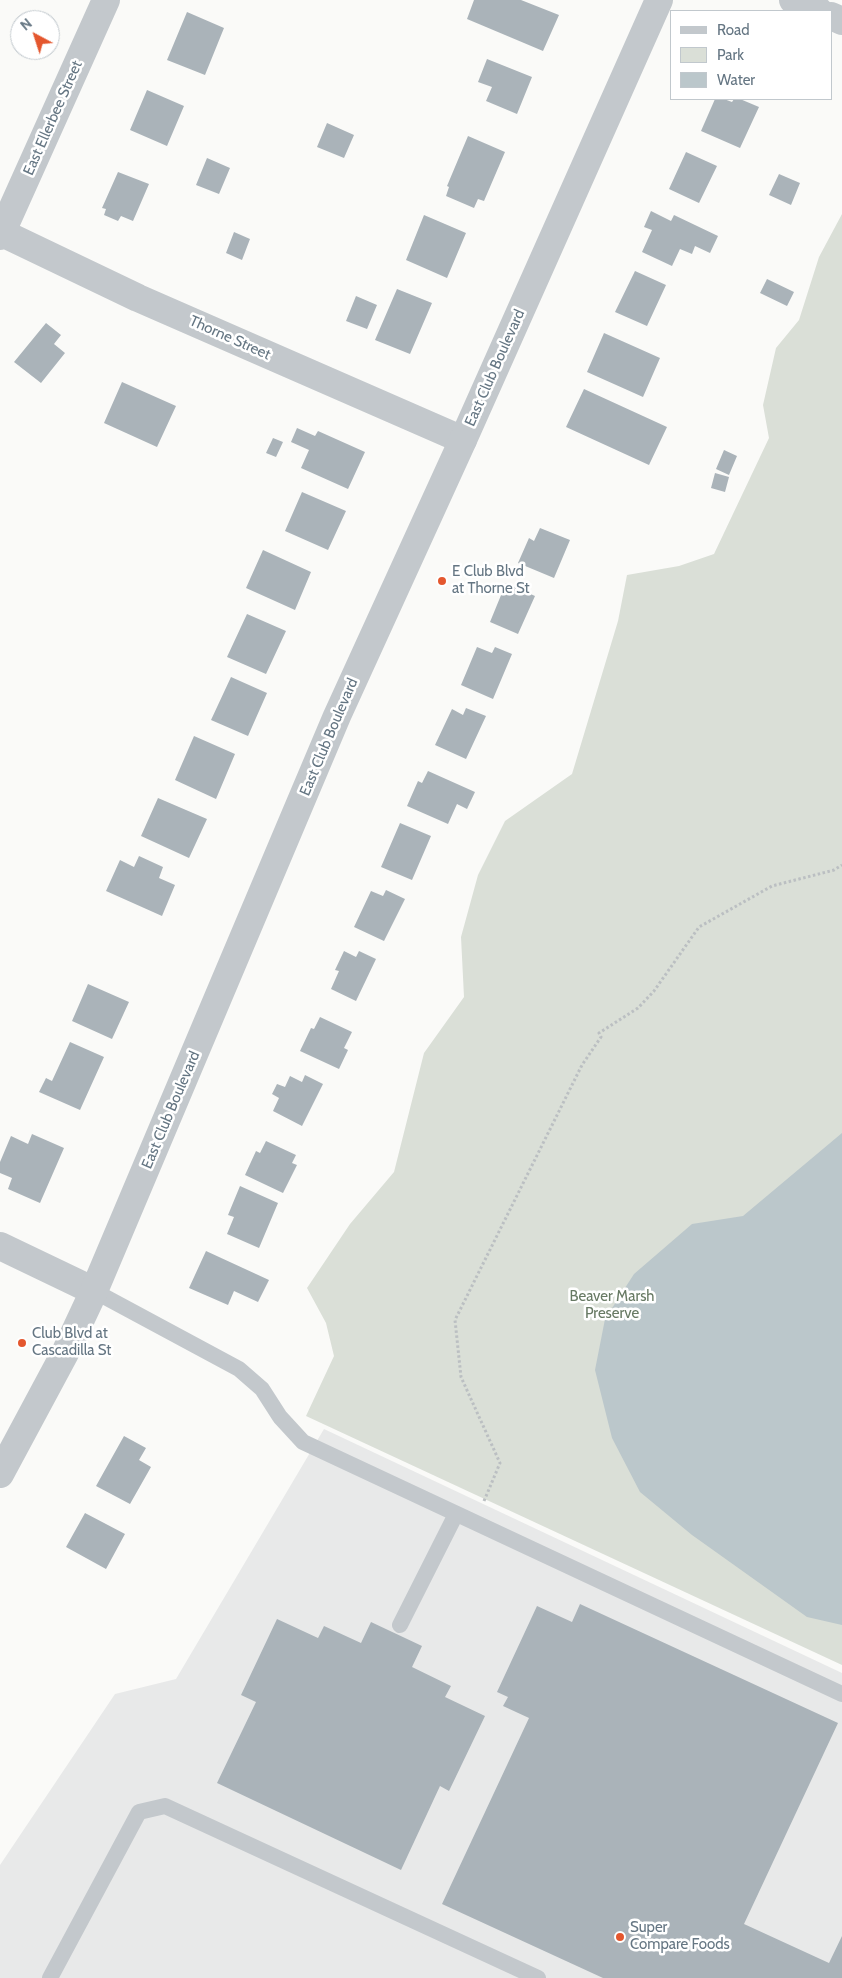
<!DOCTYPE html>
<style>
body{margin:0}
#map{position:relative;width:842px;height:1978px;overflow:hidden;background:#fafaf8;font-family:Cabin,sans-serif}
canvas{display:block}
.legend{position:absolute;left:670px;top:10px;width:162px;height:90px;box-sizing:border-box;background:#fff;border:1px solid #c1c8cd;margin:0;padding:6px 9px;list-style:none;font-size:15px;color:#657683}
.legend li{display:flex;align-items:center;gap:10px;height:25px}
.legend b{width:25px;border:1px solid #c1c8cd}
.north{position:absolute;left:10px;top:10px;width:50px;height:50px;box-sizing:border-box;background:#fff;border:1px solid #c1c8cd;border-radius:50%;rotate:320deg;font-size:14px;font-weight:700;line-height:20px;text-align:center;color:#657683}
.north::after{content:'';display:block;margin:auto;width:18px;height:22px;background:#e4572e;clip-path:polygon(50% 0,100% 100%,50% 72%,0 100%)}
</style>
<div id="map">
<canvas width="842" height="1978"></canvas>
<ul class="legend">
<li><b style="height:6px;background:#c3c8cc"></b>Road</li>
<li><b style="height:14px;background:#dadfd7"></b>Park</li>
<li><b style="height:14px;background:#bbc7cb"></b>Water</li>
</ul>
<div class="north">N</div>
</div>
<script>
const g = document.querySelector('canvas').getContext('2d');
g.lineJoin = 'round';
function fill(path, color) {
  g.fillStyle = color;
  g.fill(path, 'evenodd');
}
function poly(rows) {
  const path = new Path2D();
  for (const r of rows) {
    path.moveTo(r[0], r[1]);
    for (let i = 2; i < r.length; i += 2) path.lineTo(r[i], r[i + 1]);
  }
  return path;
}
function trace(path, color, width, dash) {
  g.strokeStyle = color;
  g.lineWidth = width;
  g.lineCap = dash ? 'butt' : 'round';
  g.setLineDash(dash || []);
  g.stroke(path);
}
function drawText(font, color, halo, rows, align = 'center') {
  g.font = font + ' Cabin,sans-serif';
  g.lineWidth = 5;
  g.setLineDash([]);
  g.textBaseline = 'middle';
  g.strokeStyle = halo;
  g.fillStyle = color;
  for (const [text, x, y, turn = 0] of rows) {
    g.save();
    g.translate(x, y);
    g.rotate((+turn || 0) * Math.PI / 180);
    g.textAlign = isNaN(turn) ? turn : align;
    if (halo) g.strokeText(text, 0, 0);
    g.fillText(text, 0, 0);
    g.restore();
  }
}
fill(poly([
 [324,1429,842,1673,842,1978,0,1978,0,1865,115,1694,176,1679]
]), '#e8e9e9');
fill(poly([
 [842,214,842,1665,306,1416,334,1356,326,1323,307,1288,350,1224,394,1172,424,1053,464,997,461,937,478,875,505,821,572,774,618,621,627,575,679,566,714,554,769,438,763,405,776,348,799,320,819,257]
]), '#dadfd7');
fill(poly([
 [842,1133,842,1625,807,1617,692,1535,640,1492,612,1438,595,1370,605,1319,634,1274,692,1224,743,1216]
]), '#bbc7cb');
fill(poly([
 [474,0,521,0,559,15,543,51,467,19],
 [187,12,224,28,205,75,167,60],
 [487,59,532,77,517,114,486,101,492,87,478,82],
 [147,90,184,106,167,146,130,130],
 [715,99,724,99,732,102,734,99,740,99,759,107,740,148,701,131],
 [327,123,354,135,344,158,317,147],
 [468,136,505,152,484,201,478,199,474,208,446,196,449,187,447,186],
 [686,152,717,166,699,203,669,189],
 [207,158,230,168,219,194,196,185],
 [118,172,149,184,133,221,121,216,118,221,104,215,106,209,102,208],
 [779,174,800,183,791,205,769,195],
 [651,211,671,221,674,215,718,236,710,253,695,246,692,254,680,249,672,266,642,252,652,230,644,227],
 [424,215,466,233,447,278,406,260],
 [234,232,250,239,242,260,226,253],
 [635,271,666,285,647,326,615,312],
 [767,279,794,292,787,306,760,293],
 [397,289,432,303,410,354,375,340],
 [356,296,377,305,367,329,346,321],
 [46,323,61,335,54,344,65,353,41,383,14,362],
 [604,333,660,358,643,397,587,372],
 [122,382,176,406,157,447,104,423],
 [584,389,667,427,649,465,566,427],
 [297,428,315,436,318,431,365,452,348,489,301,468,309,450,291,442],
 [273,438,283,442,276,457,266,453],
 [724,450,737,456,729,475,716,469],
 [715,473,729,477,725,492,711,488],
 [302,492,346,511,328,550,285,531],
 [540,528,570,540,554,578,518,563,529,538,534,541],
 [263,550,311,572,295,610,246,588],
 [506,583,535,596,518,634,490,622],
 [247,614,286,631,266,674,227,657],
 [477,647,492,653,495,647,512,654,493,699,461,685],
 [231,677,267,693,248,736,211,720],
 [466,708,486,716,466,759,435,745,452,709,463,715],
 [194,736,235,754,216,799,175,780],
 [428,771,475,792,467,809,457,804,448,824,407,806,418,781,422,783],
 [158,798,207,819,189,858,141,836],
 [400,823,431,836,412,880,381,867],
 [139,856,163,867,159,878,175,885,162,916,106,891,120,860,134,867],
 [386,890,405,899,384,941,354,927,371,891,383,896],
 [344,951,356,957,359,951,376,959,356,1001,331,989,339,971,335,970],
 [88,984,129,1002,112,1039,72,1021],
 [320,1017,352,1032,344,1048,348,1050,339,1069,300,1051,311,1028,314,1029],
 [70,1042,104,1057,80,1110,39,1092,46,1078,52,1081],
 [305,1075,323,1084,302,1126,273,1111,279,1098,272,1094,277,1084,285,1087,290,1076,302,1082],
 [32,1134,64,1148,40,1203,8,1189,12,1178,0,1173,0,1162,11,1136,28,1144],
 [266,1141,296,1155,292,1163,297,1165,283,1193,245,1175,256,1151,260,1153],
 [240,1186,278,1203,259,1248,227,1234,234,1217,228,1215],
 [206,1251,269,1280,258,1302,234,1291,228,1305,189,1288],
 [124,1436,146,1448,139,1460,151,1467,130,1504,96,1486],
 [85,1513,125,1534,106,1569,66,1547],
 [580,1604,838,1723,744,1924,829,1963,842,1936,842,1978,603,1978,442,1904,529,1718,503,1706,508,1697,497,1692,537,1606,572,1622],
 [277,1619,318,1638,324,1626,361,1643,371,1622,422,1646,412,1667,451,1686,445,1697,485,1716,449,1791,440,1786,401,1870,217,1783,256,1702,241,1695]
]), '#aab3b9');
trace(poly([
 [484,1501,500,1463,461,1377,455,1320,582,1065,601,1037,599,1033,638,1008,654,991,699,927,772,886,834,870,842,865]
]), '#bbbfc2', 3, [2.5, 2.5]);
trace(poly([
 [94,1291,239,1369,262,1389,280,1417,303,1442,842,1694],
 [400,1625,456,1514],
 [50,1978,139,1812,165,1806,538,1978]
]), '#c3c8cc', 16);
trace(poly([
 [793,0,819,11],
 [831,16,842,21],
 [0,232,138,298,463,440],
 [0,236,106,0],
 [0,1246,94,1291]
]), '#c3c8cc', 28);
trace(poly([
 [0,1474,65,1353,94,1291,337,716,463,440,659,0]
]), '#c3c8cc', 28);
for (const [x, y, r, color] of [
 [442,581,5,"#e4572e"],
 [22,1343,5,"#e4572e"],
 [620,1937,5,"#e4572e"]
]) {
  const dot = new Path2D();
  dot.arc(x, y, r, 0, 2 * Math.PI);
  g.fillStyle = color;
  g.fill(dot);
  trace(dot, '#fff', 2);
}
drawText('15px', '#657683', '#fff', [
 ["East Ellerbee Street",53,118,-66],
 ["Thorne Street",230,338,24],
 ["East Club Boulevard",495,368,-66],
 ["East Club Boulevard",329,737,-67],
 ["East Club Boulevard",171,1110,-67]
]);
drawText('15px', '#657683', '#fff', [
 ["E Club Blvd",452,572],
 ["at Thorne St",452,589],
 ["Club Blvd at",32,1334],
 ["Cascadilla St",32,1351],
 ["Super",630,1928],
 ["Compare Foods",630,1945]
], 'left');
drawText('15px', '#687a64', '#fff', [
 ["Beaver Marsh",612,1297],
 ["Preserve",612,1314]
]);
</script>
